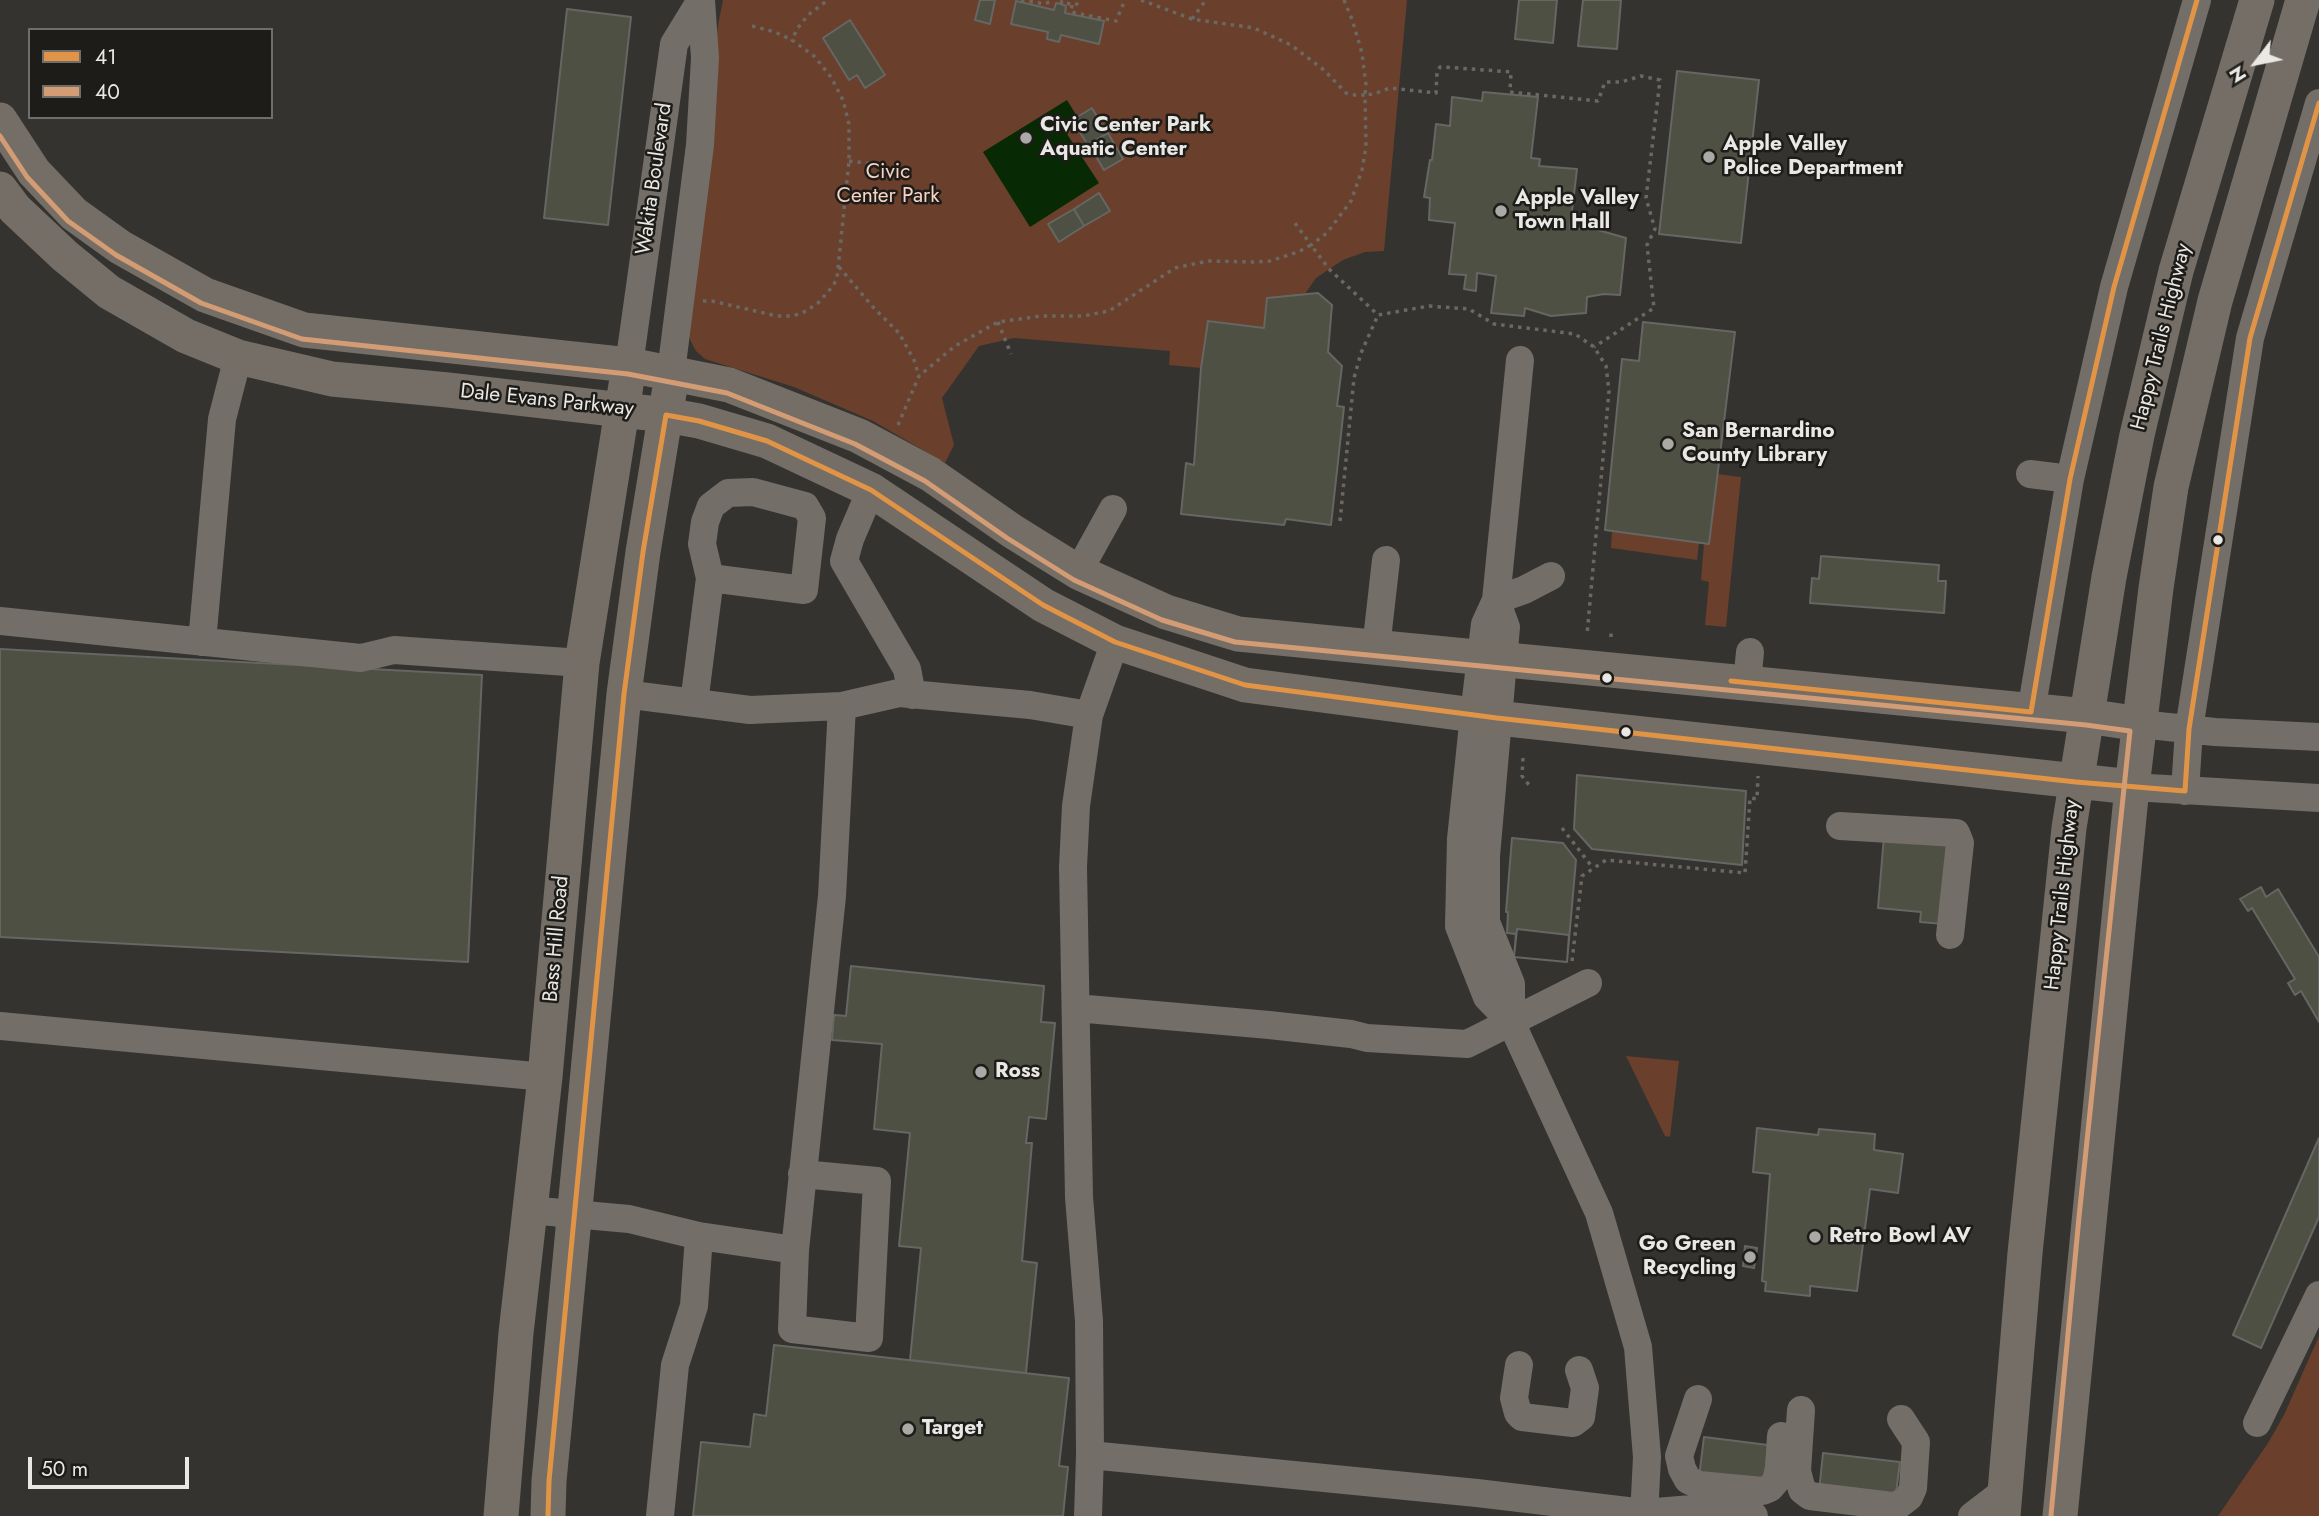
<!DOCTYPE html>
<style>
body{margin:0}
#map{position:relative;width:2319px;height:1516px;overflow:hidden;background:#343330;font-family:Jost,sans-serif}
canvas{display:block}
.legend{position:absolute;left:28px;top:28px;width:245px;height:91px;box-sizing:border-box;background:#1d1c19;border:2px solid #6f6e6a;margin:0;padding:9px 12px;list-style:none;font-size:21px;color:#e9e8e4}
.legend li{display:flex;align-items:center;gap:14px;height:35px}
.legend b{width:35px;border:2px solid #6f6e6a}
.north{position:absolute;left:2221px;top:28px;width:70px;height:70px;-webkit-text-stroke:5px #1d1c19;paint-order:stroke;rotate:238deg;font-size:19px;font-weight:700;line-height:28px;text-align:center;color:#e9e8e4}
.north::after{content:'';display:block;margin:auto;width:24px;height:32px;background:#e9e8e4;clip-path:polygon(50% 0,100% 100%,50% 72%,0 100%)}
.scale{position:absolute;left:28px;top:1457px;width:161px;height:32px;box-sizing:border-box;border:4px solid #e9e8e4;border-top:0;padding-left:9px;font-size:21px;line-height:24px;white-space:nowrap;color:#e9e8e4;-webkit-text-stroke:5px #1d1c19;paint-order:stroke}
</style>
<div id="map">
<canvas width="2319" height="1516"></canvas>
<ul class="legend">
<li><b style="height:9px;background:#e29446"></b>41</li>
<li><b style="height:9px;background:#d39c74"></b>40</li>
</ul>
<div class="north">N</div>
<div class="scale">50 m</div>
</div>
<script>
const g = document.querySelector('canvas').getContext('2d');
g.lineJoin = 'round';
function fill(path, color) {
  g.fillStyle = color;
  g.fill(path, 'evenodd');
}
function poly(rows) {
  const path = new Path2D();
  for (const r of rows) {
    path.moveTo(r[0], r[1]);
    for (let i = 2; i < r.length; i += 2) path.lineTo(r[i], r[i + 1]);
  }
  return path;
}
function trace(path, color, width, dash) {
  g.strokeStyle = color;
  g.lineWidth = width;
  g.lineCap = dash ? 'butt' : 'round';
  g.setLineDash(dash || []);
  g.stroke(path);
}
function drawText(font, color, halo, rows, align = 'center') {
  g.font = font + ' Jost,sans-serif';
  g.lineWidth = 5;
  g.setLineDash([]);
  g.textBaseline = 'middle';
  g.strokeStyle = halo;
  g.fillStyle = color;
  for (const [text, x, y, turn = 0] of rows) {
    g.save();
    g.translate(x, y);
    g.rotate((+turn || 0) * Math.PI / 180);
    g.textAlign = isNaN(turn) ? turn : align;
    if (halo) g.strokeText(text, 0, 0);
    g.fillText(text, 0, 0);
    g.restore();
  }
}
fill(poly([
 [723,0,1407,0,1384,251,1365,252,1343,260,1316,278,1305,294,1267,298,1264,328,1208,320,1201,368,1169,365,1170,351,1014,338,979,346,942,398,954,445,945,463,873,421,794,387,705,359,696,351,691,342,689,336,718,25],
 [1717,474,1741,477,1726,627,1705,625,1709,582,1701,580,1704,543,1709,543],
 [1612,531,1699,543,1697,560,1611,548],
 [1626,1056,1679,1061,1670,1137,1665,1136],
 [2319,1336,2319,1516,2218,1516,2268,1443,2284,1415]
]), '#6a3f2b');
fill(poly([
 [1067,100,1078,118,1063,128,1099,183,1030,227,983,152]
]), '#072904');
const building = poly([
 [980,0,995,0,990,24,975,20,980,0],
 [1519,0,1557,0,1553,43,1515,39,1519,0],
 [1583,0,1621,0,1617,49,1578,46,1583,0],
 [1016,1,1054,10,1056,3,1061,4,1066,6,1065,13,1104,21,1099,44,1061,35,1059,42,1047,39,1048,32,1011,24,1016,1],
 [567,9,631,17,608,225,544,218,567,9],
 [850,20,885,75,865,88,857,75,849,80,823,38,850,20],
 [1677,71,1759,80,1741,243,1659,234,1677,71],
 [1483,92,1538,97,1531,158,1540,159,1539,166,1577,169,1570,228,1598,230,1626,238,1620,295,1604,294,1587,297,1586,313,1573,314,1551,316,1525,308,1524,316,1491,313,1496,276,1477,273,1476,291,1464,289,1466,275,1449,274,1455,223,1429,220,1430,198,1424,197,1430,160,1432,160,1436,124,1450,126,1452,97,1482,101,1483,92],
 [1092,108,1107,133,1088,145,1072,120,1092,108],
 [1108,133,1123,159,1104,170,1089,145,1108,133],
 [1099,193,1110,211,1084,226,1074,209,1099,193],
 [1074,209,1084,226,1059,242,1048,224,1074,209],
 [1318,293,1332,305,1328,352,1342,366,1337,406,1344,407,1331,525,1286,519,1284,525,1181,514,1186,463,1194,465,1201,368,1208,321,1264,328,1267,298,1318,293],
 [1643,322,1735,332,1709,544,1605,530,1622,359,1639,361,1643,322],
 [1821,556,1939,565,1938,581,1946,581,1944,613,1810,603,1812,578,1819,579,1821,556],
 [0,649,482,675,468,962,0,937,0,649],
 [1577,775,1746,791,1742,865,1592,849,1574,829,1577,775],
 [1884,836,1952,840,1944,924,1920,922,1921,912,1878,908,1884,836],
 [1512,838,1563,843,1576,860,1567,962,1514,957,1516,934,1507,933,1508,912,1506,912,1512,838],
 [2261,887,2266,897,2278,889,2319,957,2319,1022,2301,991,2295,995,2288,983,2295,979,2252,908,2248,911,2240,899,2261,887],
 [1517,929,1569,935,1567,962,1514,957,1517,929],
 [851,966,1044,986,1041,1022,1055,1023,1046,1119,1029,1117,1026,1143,1032,1143,1022,1261,1037,1263,1026,1373,910,1360,921,1248,899,1246,910,1133,874,1129,882,1044,832,1040,834,1015,846,1016,851,966],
 [1757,1128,1818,1135,1819,1129,1875,1134,1874,1150,1903,1154,1898,1193,1870,1189,1857,1291,1810,1286,1810,1296,1765,1291,1766,1282,1762,1281,1770,1174,1753,1172,1757,1128],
 [2319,1138,2319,1217,2261,1348,2233,1335,2319,1138],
 [1745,1246,1757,1248,1754,1268,1743,1266,1745,1246],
 [774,1345,1069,1378,1059,1466,1068,1467,1063,1516,693,1516,701,1442,750,1447,754,1414,766,1416,774,1345],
 [1704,1437,1768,1445,1764,1484,1699,1477,1704,1437],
 [1823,1453,1900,1462,1895,1501,1819,1492,1823,1453]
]);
fill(building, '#4e5044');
trace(building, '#666663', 2);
trace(poly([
 [1021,0,1045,4,1053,0],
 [1141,0,1192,19,1254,28,1291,45,1324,70,1346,93,1355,95,1365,95,1366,146,1362,170,1351,201,1327,233,1311,245,1295,223],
 [1344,0,1352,19,1362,53,1366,85,1365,95,1374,94,1390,88,1436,93,1437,72,1440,67,1444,67,1511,72,1510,92,1598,101,1605,82,1621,82,1641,76,1660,80,1646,198,1655,229,1647,245,1654,308,1594,347],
 [1061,4,1062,1,1072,5,1077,4,1078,0],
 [1072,5,1071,12,1116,21,1125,0],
 [1192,19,1206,0],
 [752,26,775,32,792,40],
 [849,161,884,165],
 [839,267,873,307,899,333,914,360,919,376],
 [703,301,712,301,777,316,793,316,806,311,818,303,833,286,837,278,849,161,849,124,843,100,831,77,814,56,792,40,797,29,808,15,828,0],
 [998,322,1011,354],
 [898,425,919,376,955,346,998,322,1041,316,1083,316,1109,311,1175,268,1208,261,1254,262,1270,261,1298,252,1311,245,1329,269,1378,315,1429,306,1469,309,1494,324,1575,334,1594,347,1606,366,1609,391,1587,635],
 [1340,521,1354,378,1361,353,1378,315],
 [1611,637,1611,632],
 [1523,758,1522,776,1529,785],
 [1562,828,1593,868],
 [1572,961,1582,876,1606,860,1745,873,1750,798,1757,799,1758,776]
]), '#6b6863', 3.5, [3.5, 5]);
trace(poly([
 [1520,360,1496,600,1485,624,1474,715,1461,839,1459,926,1487,997,1511,1022,1599,1213,1638,1347,1647,1457,1644,1516],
 [629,365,674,44,701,0],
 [671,372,700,145,705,58,701,0],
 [2030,474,2070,479],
 [871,490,850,539,844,561,907,669,912,695],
 [1078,572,1113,509],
 [1496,600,1506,627,1486,856,1486,922,1511,984,1511,1022],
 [1496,600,1524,590,1551,576],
 [0,621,361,658,394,650,582,663],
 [202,642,222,419,238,357],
 [1376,648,1386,560],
 [1747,683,1750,652],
 [624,694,750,710,842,706,899,693,1030,705,1089,715],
 [694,703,710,578,702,544,705,522,711,506,728,493,753,492,805,506,812,518,804,590,710,578],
 [2031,712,2070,479,2114,287,2197,0],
 [2140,724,2215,732,2319,737],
 [2132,787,2319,798],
 [2185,791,2189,729,2250,338,2319,103],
 [1840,826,1956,833,1960,843,1950,935],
 [1076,1008,1269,1025,1351,1034,1367,1038,1467,1044,1588,983],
 [0,1026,545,1077],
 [529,1210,629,1219,699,1236,795,1250,832,896,842,706],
 [795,1250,792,1329,869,1338,877,1181,802,1174],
 [1519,1365,1514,1398,1518,1413,1522,1417,1573,1423,1581,1417,1585,1388,1579,1370],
 [1698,1399,1679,1456,1682,1469,1688,1480,1699,1485,1763,1491,1770,1488,1776,1481,1779,1469,1781,1436],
 [1801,1410,1797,1471,1802,1490,1810,1496,1892,1506,1900,1504,1909,1497,1913,1488,1916,1442,1901,1419],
 [2257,1423,2319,1295],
 [1090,1455,1089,1321,1079,1197,1073,867,1076,806,1089,715,1115,642],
 [660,1516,675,1365,694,1306,699,1236],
 [1088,1516,1090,1455,1477,1493,1644,1513,1692,1509,1754,1516],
 [1972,1516,2006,1490]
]), '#736e67', 28);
trace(poly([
 [0,120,34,172,74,214,120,247,205,295,304,330,629,365,729,385,859,436,930,474,1012,531,1078,572,1166,612,1238,634,2087,716,2140,724],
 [0,189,15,209,65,256,109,292,186,336,238,357,332,379,448,390,666,415,699,421,767,441,871,490,1043,605,1115,642,1245,685,1497,718,2132,787],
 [501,1516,516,1333,545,1077,582,663,626,385],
 [548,1516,549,1481,624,694,643,552,669,393],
 [2003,1516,2025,1253,2069,828,2109,577,2137,435,2176,271,2257,0],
 [2060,1516,2132,787,2156,588,2171,487,2215,301,2303,0]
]), '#746e66', 35);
trace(poly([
 [1731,681,2031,712,2070,479,2114,287,2197,0],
 [548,1516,549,1481,624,694,643,552,666,415,699,421,767,441,871,490,1043,605,1115,642,1245,685,1497,718,2076,782,2185,791,2189,729,2250,338,2319,103]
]), '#e29446', 5);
trace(poly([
 [0,136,27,177,68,221,116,255,201,303,302,339,628,374,727,393,855,444,925,481,1007,538,1074,580,1162,620,1235,642,2086,725,2130,731,2079,1217,2051,1515]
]), '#d39c74', 5);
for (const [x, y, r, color] of [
 [1026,138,7,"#aaa9a5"],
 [1709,157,7,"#aaa9a5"],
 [1501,211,7,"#aaa9a5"],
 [1668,444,7,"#aaa9a5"],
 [2218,540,6,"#e9e8e4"],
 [1607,678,6,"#e9e8e4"],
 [1626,732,6,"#e9e8e4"],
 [981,1072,7,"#aaa9a5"],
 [1815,1237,7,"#aaa9a5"],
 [1750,1257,7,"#aaa9a5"],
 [908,1429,7,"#aaa9a5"]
]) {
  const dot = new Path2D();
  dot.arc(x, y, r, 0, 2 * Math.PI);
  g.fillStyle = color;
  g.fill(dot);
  trace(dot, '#1d1c19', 2.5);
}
drawText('bold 21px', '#e9e8e4', '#1d1c19', [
 ["Civic Center Park",1040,126],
 ["Aquatic Center",1040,150],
 ["Apple Valley",1723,145],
 ["Police Department",1723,169],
 ["Apple Valley",1515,199],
 ["Town Hall",1515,223],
 ["San Bernardino",1682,432],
 ["County Library",1682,456],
 ["Ross",995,1072],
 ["Retro Bowl AV",1829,1237],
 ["Go Green",1736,1245,"right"],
 ["Recycling",1736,1269,"right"],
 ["Target",922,1429]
], 'left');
drawText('21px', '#f7d3c4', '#1d1c19', [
 ["Civic",888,173],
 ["Center Park",888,197]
]);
drawText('21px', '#e9e8e4', '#1d1c19', [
 ["Wakita Boulevard",655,179,-82],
 ["Happy Trails Highway",2162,337,-76],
 ["Dale Evans Parkway",547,401,6],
 ["Happy Trails Highway",2063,895,-84],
 ["Bass Hill Road",557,939,-85]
]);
</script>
